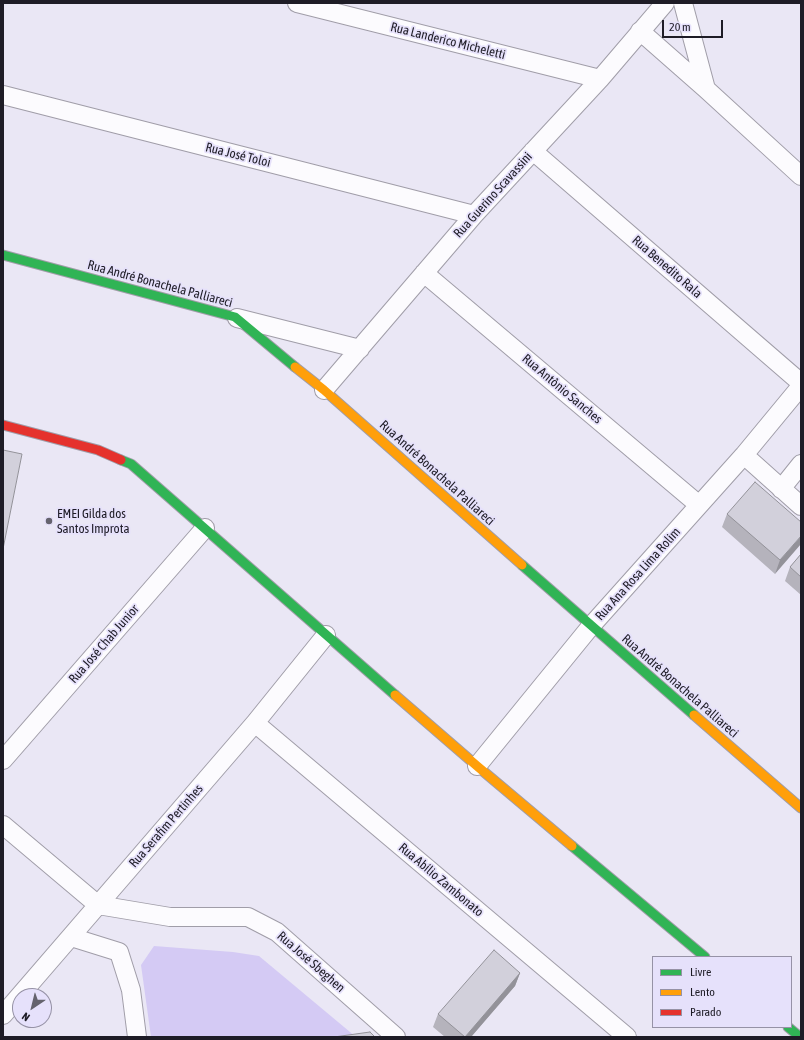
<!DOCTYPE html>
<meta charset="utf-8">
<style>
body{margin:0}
#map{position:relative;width:804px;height:1040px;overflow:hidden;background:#eae7f5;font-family:"Asap Condensed",sans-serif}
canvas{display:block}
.frame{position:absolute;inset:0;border:4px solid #1e1c26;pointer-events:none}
.legend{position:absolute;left:652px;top:956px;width:140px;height:72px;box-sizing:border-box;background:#e6e1fb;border:1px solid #9692a6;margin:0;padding:5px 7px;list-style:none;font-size:12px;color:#1e1c26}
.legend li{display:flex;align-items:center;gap:8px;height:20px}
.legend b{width:20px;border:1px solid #9692a6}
.north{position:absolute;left:12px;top:988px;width:40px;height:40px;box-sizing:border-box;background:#e6e1fb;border:1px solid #9692a6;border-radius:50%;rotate:215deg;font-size:11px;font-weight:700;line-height:16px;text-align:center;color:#1e1c26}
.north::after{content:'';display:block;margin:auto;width:14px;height:18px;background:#65636e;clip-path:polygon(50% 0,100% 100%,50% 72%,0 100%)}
.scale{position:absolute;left:662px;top:20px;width:61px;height:18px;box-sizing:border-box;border:2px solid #1e1c26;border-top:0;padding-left:5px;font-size:12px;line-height:14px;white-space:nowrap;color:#1e1c26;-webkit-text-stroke:3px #e6e1fb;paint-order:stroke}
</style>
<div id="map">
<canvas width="804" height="1040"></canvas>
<div class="frame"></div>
<ul class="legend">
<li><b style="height:5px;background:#30b455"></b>Livre</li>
<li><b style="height:5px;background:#ff9f0a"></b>Lento</li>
<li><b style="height:5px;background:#e5322d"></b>Parado</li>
</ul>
<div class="north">N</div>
<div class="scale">20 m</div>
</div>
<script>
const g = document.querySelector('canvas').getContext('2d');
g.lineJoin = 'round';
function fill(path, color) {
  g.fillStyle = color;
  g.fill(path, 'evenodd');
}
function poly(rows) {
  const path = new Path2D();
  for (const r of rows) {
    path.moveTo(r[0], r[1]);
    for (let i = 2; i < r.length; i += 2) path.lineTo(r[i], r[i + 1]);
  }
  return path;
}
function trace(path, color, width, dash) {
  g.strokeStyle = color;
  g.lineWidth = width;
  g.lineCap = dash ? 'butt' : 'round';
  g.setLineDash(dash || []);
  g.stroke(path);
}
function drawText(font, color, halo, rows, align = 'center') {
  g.font = font + ' "Asap Condensed",sans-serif';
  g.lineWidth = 3.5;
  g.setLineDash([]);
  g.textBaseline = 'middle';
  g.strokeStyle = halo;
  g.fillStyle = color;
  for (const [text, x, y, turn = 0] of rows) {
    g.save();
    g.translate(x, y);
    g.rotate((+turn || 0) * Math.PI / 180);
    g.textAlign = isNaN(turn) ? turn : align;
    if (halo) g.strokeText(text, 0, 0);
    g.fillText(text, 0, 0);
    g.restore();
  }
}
fill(poly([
 [154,946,233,952,259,956,356,1037,151,1037,141,965]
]), '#d4caf4');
const street = poly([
 [297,3,600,79],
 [683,3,706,89],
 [640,31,706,89,801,176],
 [3,95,474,215],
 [533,151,801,383],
 [424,273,699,505],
 [237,318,360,349],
 [324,390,474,215,600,79,665,3],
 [744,455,801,506],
 [781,489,801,464],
 [255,723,627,1037],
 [3,760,205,528],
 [477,766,591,626,744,455,801,386],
 [3,825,98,905,170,917,248,917,277,932,396,1037],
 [71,937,119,952,131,990,137,1037],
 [3,1015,255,723,326,635]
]);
const fast = poly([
 [3,255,235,317,295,367],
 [121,460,131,464,395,695],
 [522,565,694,715],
 [572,846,705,957],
 [788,1027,800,1037]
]);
const slow = poly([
 [295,367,324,390,522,565],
 [395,695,477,766,572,846],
 [694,715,801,808]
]);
const jam = poly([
 [3,425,98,450,121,460]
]);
trace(street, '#a09da8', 20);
trace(fast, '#a09da8', 11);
trace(slow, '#a09da8', 11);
trace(jam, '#a09da8', 11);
trace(street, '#fcfbfe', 18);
trace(fast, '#30b455', 9);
trace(slow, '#ff9f0a', 9);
trace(jam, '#e5322d', 9);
fill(poly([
 [727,514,801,522,775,574,722,527],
 [801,554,801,595,785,581,790,567],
 [520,973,515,986,471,1037,445,1037,433,1027,438,1014]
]), '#b5b3bc');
fill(poly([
 [801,536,801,544,775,574,780,560],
 [520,973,515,986,471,1037,465,1037]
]), '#939299');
const building = poly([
 [3,450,22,454,3,549,3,450],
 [755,482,801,522,801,536,780,560,727,514,755,482],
 [801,554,801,577,790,567,801,554],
 [494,950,520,973,465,1037,438,1014,494,950],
 [370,1032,375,1037,334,1037,370,1032]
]);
fill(building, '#d2d0db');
trace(building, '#939299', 1);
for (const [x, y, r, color] of [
 [49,521,4,"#65636e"]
]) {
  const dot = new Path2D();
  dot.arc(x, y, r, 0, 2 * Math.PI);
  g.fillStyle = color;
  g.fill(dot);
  trace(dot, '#e6e1fb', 1.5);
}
drawText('13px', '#1e1c26', '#e6e1fb', [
 ["Rua Landerico Micheletti",448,41,14],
 ["Rua José Toloi",238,155,14],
 ["Rua Guerino Scavassini",493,195,-48],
 ["Rua Benedito Rala",667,267,41],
 ["Rua André Bonachela Palliareci",160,284,15],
 ["Rua Antônio Sanches",562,389,40],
 ["Rua André Bonachela Palliareci",437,473,42],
 ["Rua Ana Rosa Lima Rolim",638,574,-48],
 ["Rua José Chab Junior",104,644,-49],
 ["Rua André Bonachela Palliareci",680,686,41],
 ["Rua Serafim Pertinhes",166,826,-49],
 ["Rua Abílio Zambonato",441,880,40],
 ["Rua José Sbeghen",311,962,41]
]);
drawText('13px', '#1e1c26', '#e6e1fb', [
 ["EMEI Gilda dos",57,514],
 ["Santos Improta",57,529]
], 'left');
</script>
